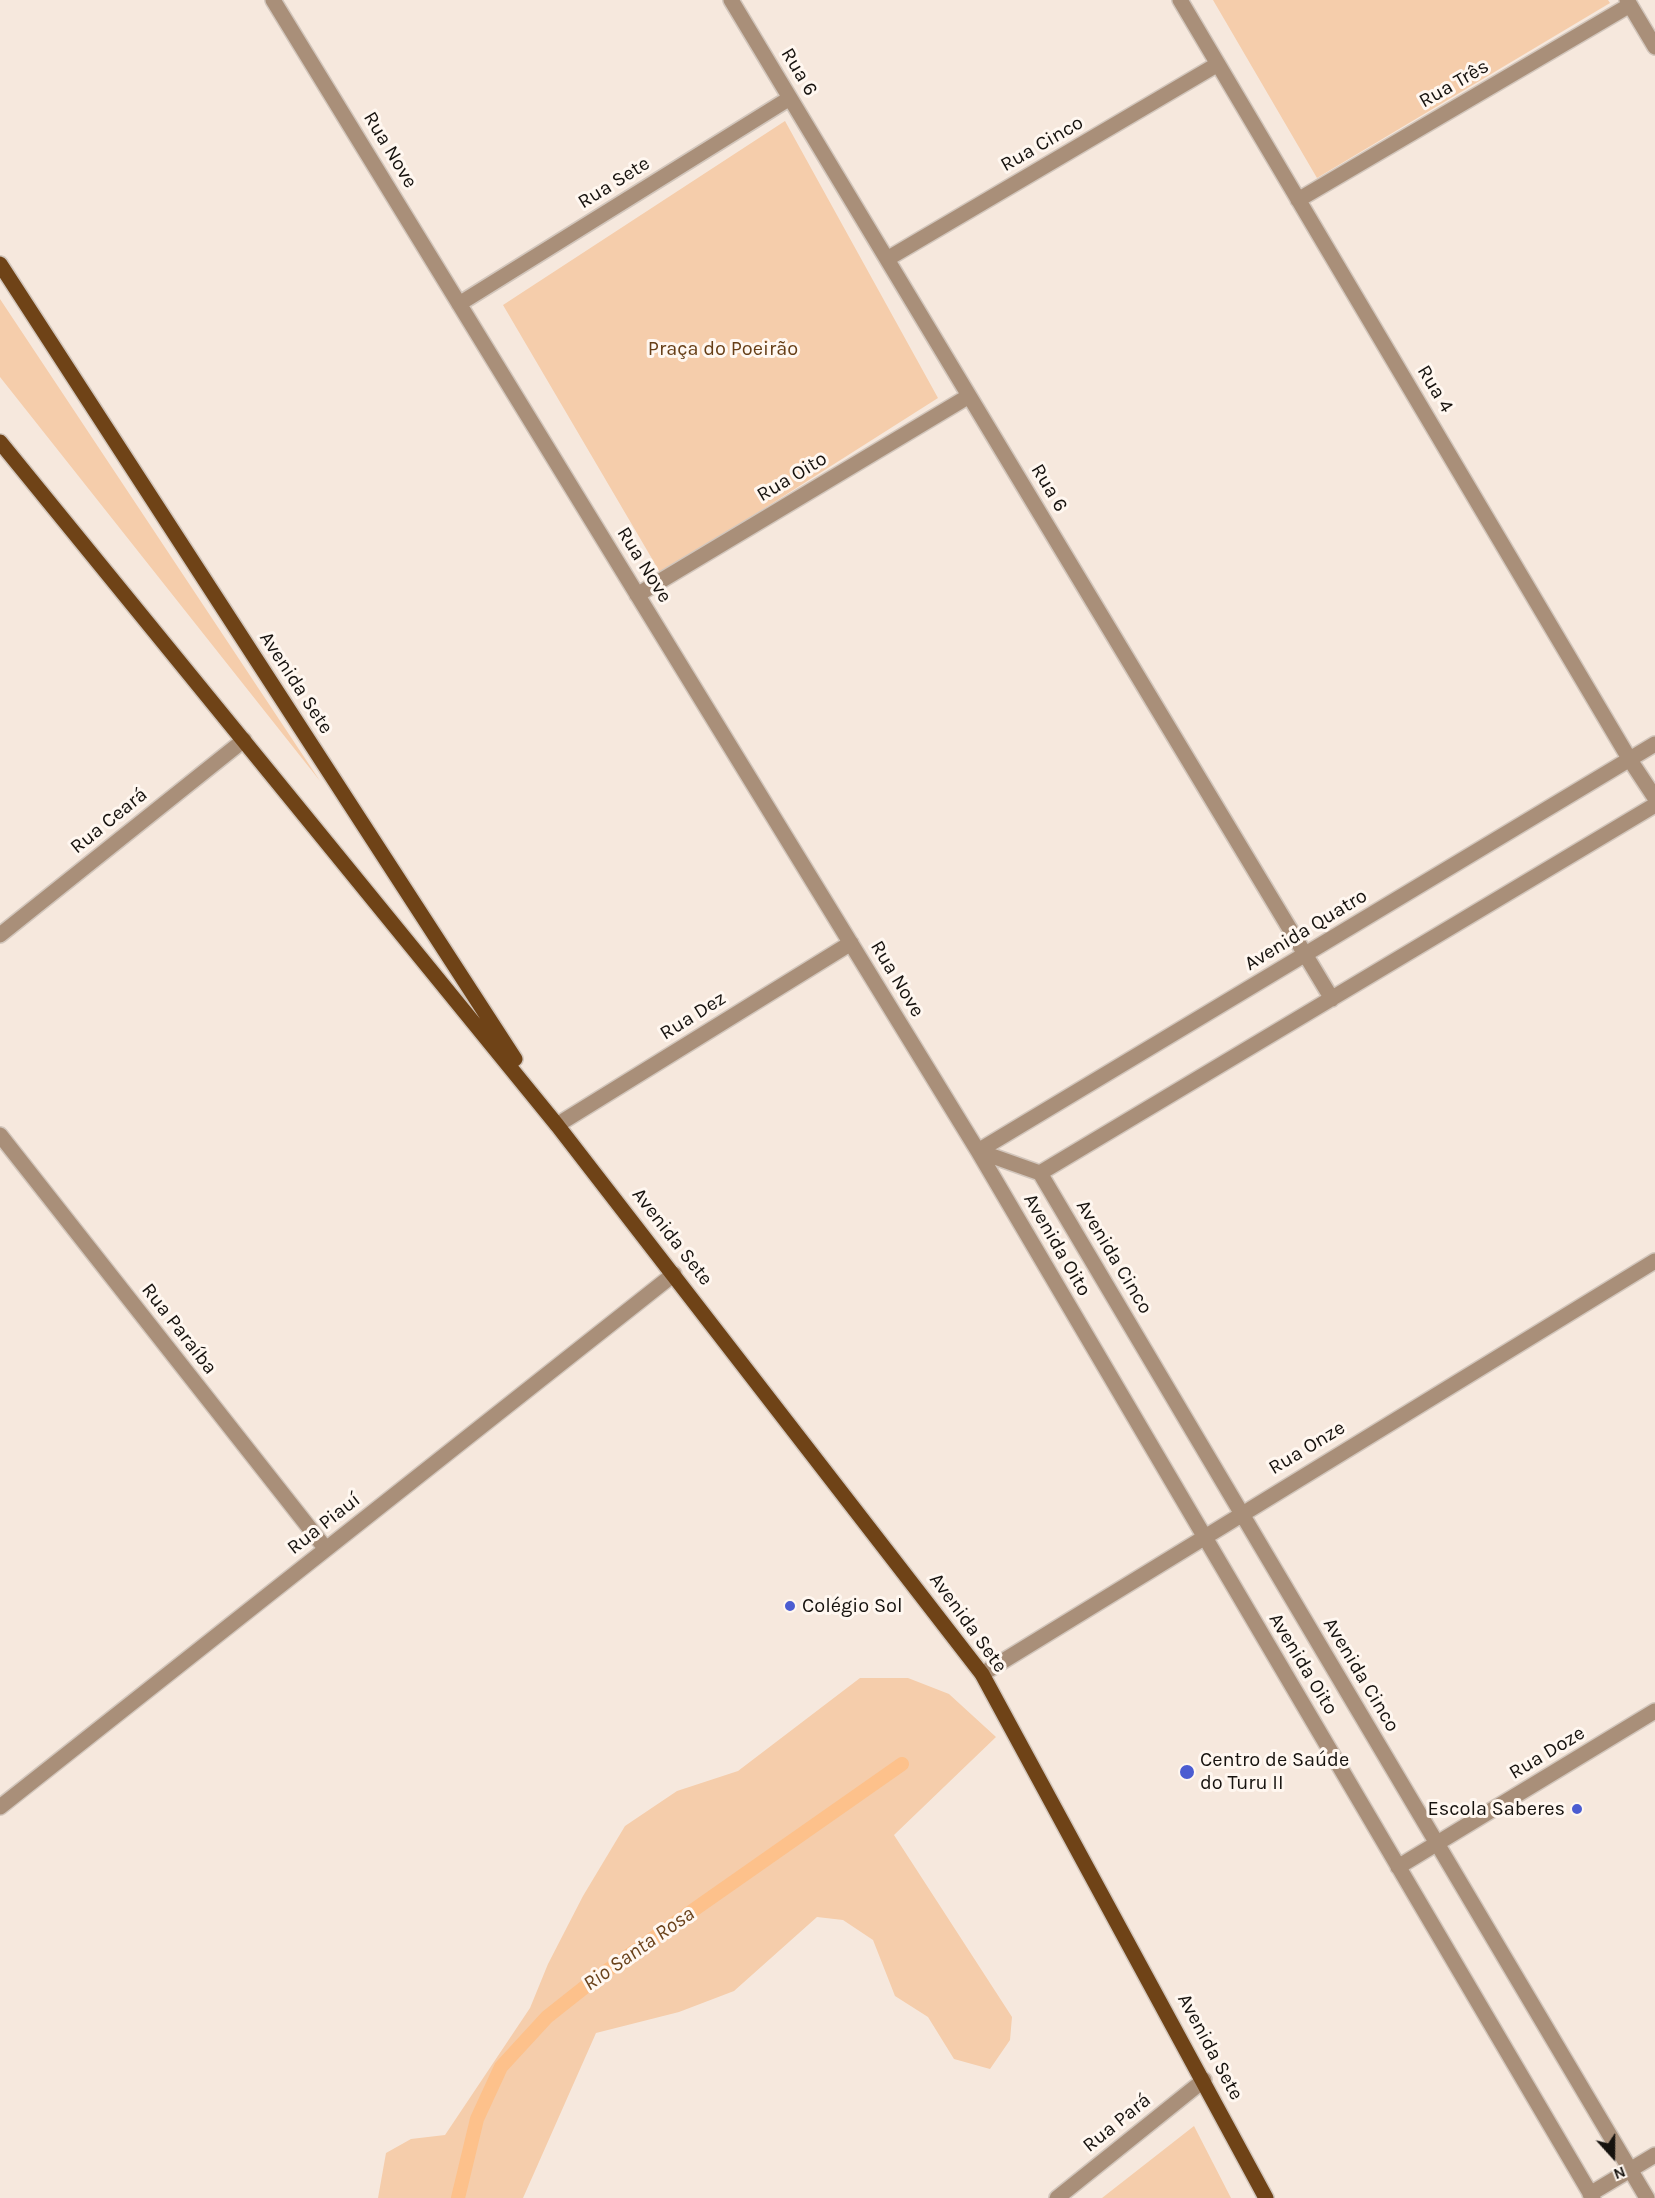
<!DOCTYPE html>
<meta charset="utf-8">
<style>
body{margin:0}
#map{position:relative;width:1655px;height:2198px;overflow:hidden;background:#f6e8dd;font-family:Karla,sans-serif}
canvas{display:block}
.north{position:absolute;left:1583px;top:2126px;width:60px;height:60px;-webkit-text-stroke:4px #fff7f0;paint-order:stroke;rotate:159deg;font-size:16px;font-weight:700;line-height:24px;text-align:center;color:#16120e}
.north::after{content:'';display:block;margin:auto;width:21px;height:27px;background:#16120e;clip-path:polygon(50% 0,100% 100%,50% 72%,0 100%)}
</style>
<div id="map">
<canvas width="1655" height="2198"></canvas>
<div class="north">N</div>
</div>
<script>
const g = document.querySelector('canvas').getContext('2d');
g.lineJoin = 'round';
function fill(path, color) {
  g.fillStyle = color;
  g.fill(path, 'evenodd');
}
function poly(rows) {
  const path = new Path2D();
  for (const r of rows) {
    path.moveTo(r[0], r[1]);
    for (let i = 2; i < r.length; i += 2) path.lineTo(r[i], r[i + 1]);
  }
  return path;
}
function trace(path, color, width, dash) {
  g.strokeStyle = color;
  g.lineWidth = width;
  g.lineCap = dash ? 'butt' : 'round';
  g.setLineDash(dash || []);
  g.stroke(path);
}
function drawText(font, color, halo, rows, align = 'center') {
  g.font = font + ' Karla,sans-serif';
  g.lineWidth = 6;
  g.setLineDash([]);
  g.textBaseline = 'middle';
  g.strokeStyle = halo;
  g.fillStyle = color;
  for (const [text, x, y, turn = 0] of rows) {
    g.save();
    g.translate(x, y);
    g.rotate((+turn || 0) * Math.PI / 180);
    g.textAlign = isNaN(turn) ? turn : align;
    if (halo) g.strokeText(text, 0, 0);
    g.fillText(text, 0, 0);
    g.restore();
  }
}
fill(poly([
 [1213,0,1608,0,1610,3,1317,178],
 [785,121,938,398,661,574,503,305],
 [0,299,320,781,0,377],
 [860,1678,908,1678,949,1694,996,1737,894,1835,1012,2017,1010,2040,990,2069,954,2059,928,2017,895,1996,873,1940,843,1920,817,1917,734,1991,679,2012,596,2033,523,2198,378,2198,386,2153,411,2139,445,2135,530,2008,548,1964,583,1896,625,1826,677,1791,738,1771],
 [1194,2126,1231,2198,1102,2198]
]), '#f5cdab');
trace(poly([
 [458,2198,477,2119,501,2067,547,2017,595,1979,902,1764]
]), '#fdc18b', 14);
const minor = poly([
 [273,0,978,1151,1593,2198],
 [731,0,1332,999],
 [1180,0,1630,760,1655,798],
 [1627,0,1655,47],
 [1298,200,1630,5],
 [887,259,1218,64],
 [459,304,790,98],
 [637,595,969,396],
 [0,935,244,740],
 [557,1125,851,943],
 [0,1135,326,1549],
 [978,1151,1655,744],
 [978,1151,1040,1173],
 [1040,1173,1647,2198],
 [1040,1173,1655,805],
 [982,1674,1655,1261],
 [0,1807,674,1274],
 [1398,1867,1655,1711],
 [1590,2194,1655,2155],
 [1057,2198,1204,2080]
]);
const major = poly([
 [0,264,515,1059],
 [0,442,557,1125,982,1674,1266,2198]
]);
trace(minor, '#d2c6bc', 18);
trace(major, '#d2c6bc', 18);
trace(minor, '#a98f79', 15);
trace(major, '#6f4317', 15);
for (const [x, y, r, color] of [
 [790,1606,6,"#4b5cd1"],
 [1187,1772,8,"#4b5cd1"],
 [1577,1809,6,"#4b5cd1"]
]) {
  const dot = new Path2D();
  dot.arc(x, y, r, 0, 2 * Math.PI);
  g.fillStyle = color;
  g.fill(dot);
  trace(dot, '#fff7f0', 2);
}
drawText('20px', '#16120e', '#fff7f0', [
 ["Rua 6",799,72,59],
 ["Rua Três",1454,84,-30],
 ["Rua Cinco",1042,144,-30],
 ["Rua Nove",390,150,59],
 ["Rua Sete",614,183,-32],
 ["Rua 4",1435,389,59],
 ["Rua Oito",792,477,-31],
 ["Rua 6",1049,488,59],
 ["Rua Nove",644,565,58],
 ["Avenida Sete",296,683,57],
 ["Rua Ceará",109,821,-39],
 ["Avenida Quatro",1306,930,-31],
 ["Rua Nove",897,979,59],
 ["Rua Dez",693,1016,-32],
 ["Avenida Sete",672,1237,52],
 ["Avenida Oito",1057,1245,60],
 ["Avenida Cinco",1114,1257,59],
 ["Rua Paraíba",179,1329,52],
 ["Rua Onze",1307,1448,-31],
 ["Rua Piauí",324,1524,-38],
 ["Avenida Sete",968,1623,54],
 ["Avenida Oito",1303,1664,59],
 ["Avenida Cinco",1361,1675,59],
 ["Rua Doze",1547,1753,-31],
 ["Avenida Sete",1210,2047,62],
 ["Rua Pará",1117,2123,-39]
]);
drawText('20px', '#663e16', '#fff7f0', [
 ["Praça do Poeirão",723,349]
]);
drawText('20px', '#16120e', '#fff7f0', [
 ["Colégio Sol",802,1606],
 ["Centro de Saúde",1200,1760],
 ["do Turu II",1200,1783],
 ["Escola Saberes",1565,1809,"right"]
], 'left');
drawText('italic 21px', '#6a421b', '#fff7f0', [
 ["Rio Santa Rosa",639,1949,-35]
]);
</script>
